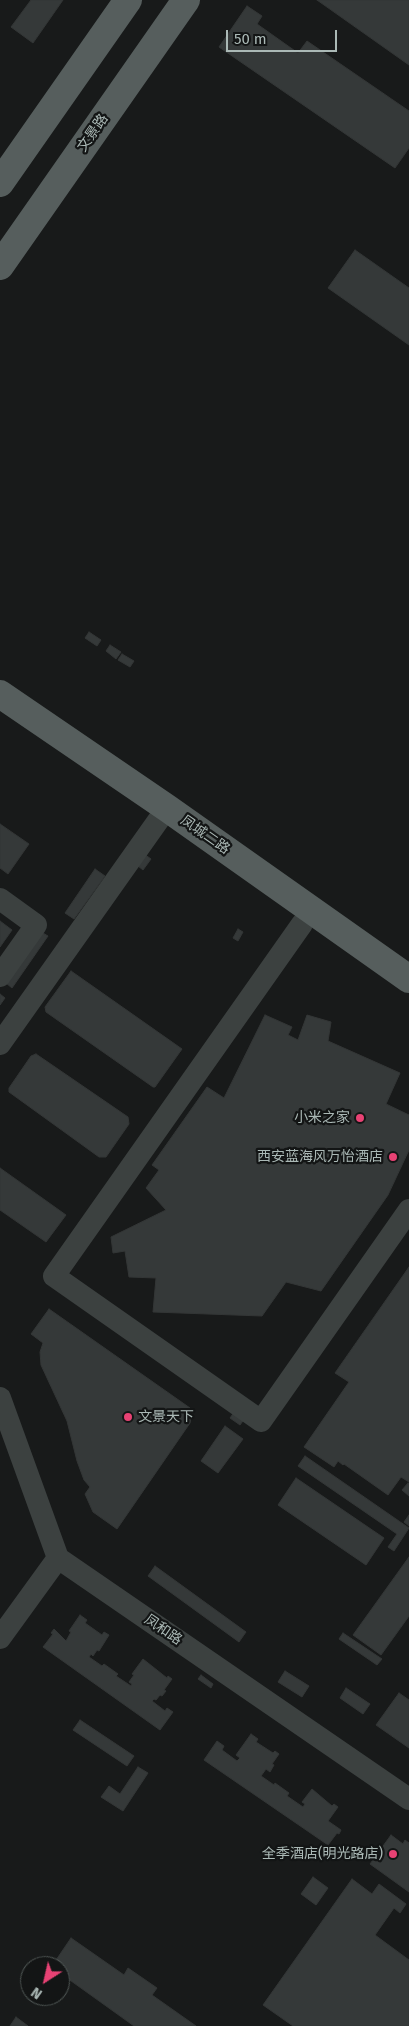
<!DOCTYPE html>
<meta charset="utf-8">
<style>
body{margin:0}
#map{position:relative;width:409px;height:2026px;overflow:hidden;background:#181a1a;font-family:"Fira Sans",sans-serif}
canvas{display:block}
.north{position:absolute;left:20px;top:1956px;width:50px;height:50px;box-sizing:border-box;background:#131515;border:1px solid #505755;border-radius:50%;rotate:215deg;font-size:14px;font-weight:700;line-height:20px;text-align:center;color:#abb9b6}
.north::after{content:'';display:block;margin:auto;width:18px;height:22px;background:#e84274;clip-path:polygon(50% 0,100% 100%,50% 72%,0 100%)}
.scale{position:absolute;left:226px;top:30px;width:111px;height:22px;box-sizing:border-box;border:2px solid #abb9b6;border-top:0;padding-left:6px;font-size:15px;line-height:18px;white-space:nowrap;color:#abb9b6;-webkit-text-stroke:4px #131515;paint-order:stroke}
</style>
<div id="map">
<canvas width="409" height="2026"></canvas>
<div class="north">N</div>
<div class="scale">50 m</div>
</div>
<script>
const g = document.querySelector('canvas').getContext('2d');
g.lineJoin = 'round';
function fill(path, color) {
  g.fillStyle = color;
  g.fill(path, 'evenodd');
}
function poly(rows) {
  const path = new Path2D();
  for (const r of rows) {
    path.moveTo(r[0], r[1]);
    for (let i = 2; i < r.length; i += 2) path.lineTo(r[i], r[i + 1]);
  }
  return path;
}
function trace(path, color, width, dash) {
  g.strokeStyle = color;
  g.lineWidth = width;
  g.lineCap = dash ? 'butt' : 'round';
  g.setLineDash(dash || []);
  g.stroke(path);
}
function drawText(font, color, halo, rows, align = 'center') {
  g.font = font + ' "Fira Sans","Noto Sans SC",sans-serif';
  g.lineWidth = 4.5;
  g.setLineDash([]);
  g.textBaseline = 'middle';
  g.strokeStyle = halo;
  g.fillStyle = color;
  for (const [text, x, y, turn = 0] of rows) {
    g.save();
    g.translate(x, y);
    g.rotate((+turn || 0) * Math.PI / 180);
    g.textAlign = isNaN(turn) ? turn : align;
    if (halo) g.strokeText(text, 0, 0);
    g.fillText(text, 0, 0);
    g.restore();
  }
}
const building = poly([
 [31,0,63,0,33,43,11,27,31,0],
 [317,0,409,0,409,65,317,0],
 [247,6,262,16,257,24,298,53,307,41,409,111,409,148,395,168,219,47,247,6],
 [355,250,409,288,409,345,328,288,355,250],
 [89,632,101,640,97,646,85,638,89,632],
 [110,645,121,652,116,659,106,651,110,645],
 [122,654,134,661,130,667,118,660,122,654],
 [0,824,29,844,8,874,0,868,0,824],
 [140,851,151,859,143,870,133,862,140,851],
 [95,869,105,876,74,919,65,913,95,869],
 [0,921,12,930,0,947,0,921],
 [238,929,243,932,238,941,233,938,238,929],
 [41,932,48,936,12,988,6,983,41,932],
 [71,971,182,1049,155,1087,153,1087,46,1012,45,1007,71,971],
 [0,994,5,998,0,1005,0,994],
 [265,1015,292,1027,288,1035,298,1040,307,1015,331,1022,328,1041,400,1073,386,1104,409,1115,409,1150,388,1195,321,1291,286,1282,262,1316,153,1312,156,1278,129,1277,125,1251,113,1253,111,1237,166,1210,146,1188,159,1170,152,1165,207,1087,224,1098,265,1015],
 [36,1054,128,1117,129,1124,106,1157,99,1157,9,1092,9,1088,31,1056,36,1054],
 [0,1168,66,1215,46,1242,0,1210,0,1168],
 [409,1267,409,1482,401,1477,388,1495,344,1464,343,1465,338,1461,334,1467,304,1447,349,1382,335,1373,409,1267],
 [49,1309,190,1408,192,1412,190,1423,117,1529,93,1512,85,1494,90,1487,84,1480,77,1461,67,1421,41,1365,40,1352,43,1343,31,1334,49,1309],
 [235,1411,245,1418,240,1425,230,1418,235,1411],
 [225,1426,243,1439,218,1473,201,1461,225,1426],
 [305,1456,409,1528,394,1551,388,1547,397,1534,298,1466,305,1456],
 [296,1478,384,1538,366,1565,278,1505,296,1478],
 [408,1483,409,1484,409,1496,402,1490,408,1483],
 [409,1515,409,1526,404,1522,409,1515],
 [409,1557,409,1616,381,1655,353,1635,409,1557],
 [155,1566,246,1632,239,1642,148,1576,155,1566],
 [80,1615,87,1620,85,1623,102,1635,104,1632,109,1635,99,1651,97,1650,93,1656,91,1654,89,1657,102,1666,104,1664,118,1674,116,1676,131,1686,132,1684,129,1682,134,1675,132,1674,143,1659,167,1678,168,1676,172,1679,164,1690,166,1691,162,1696,160,1695,156,1700,154,1699,152,1701,165,1711,167,1708,173,1712,160,1730,43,1647,53,1634,51,1633,54,1629,66,1641,71,1632,69,1631,80,1615],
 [343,1633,382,1659,377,1665,339,1639,343,1633],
 [285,1671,309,1686,302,1697,278,1682,285,1671],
 [201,1675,213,1684,211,1688,198,1679,201,1675],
 [346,1688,370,1704,363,1714,340,1698,346,1688],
 [399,1693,409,1700,409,1748,376,1725,399,1693],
 [80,1720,134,1756,127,1766,73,1730,80,1720],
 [251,1734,258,1739,256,1742,273,1753,275,1751,279,1754,272,1764,274,1765,270,1772,266,1769,261,1776,274,1785,275,1783,289,1793,287,1796,303,1807,305,1804,302,1802,312,1789,332,1806,334,1804,338,1807,328,1821,341,1830,339,1834,337,1833,328,1845,204,1760,217,1741,224,1746,222,1750,237,1761,240,1758,236,1755,251,1734],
 [138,1767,148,1773,123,1811,101,1797,109,1786,120,1794,138,1767],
 [391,1835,403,1844,405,1840,409,1843,409,1892,370,1864,391,1835],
 [313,1877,328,1888,316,1905,301,1894,313,1877],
 [352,1879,372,1894,379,1884,406,1904,400,1913,394,1908,375,1935,409,1960,409,2026,293,2026,263,2005,352,1879],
 [71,1938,124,1975,128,1968,157,1988,152,1995,196,2026,134,2026,60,1973,60,1966,52,1966,71,1938],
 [16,2017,28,2026,10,2026,16,2017]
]);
fill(building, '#353939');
trace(building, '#333636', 1);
trace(poly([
 [0,899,36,925,0,976],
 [302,924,54,1276,261,1421,409,1210],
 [0,1044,167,808],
 [0,1398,58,1558,409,1799],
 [0,1638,58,1558]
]), '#3c4140', 22);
trace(poly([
 [0,183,128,0],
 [0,266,186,0],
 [0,694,167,808,409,979]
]), '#565e5d', 28);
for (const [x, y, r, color] of [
 [360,1118,5,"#e84274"],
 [393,1157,5,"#e84274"],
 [128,1417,5,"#e84274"],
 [393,1854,5,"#e84274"]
]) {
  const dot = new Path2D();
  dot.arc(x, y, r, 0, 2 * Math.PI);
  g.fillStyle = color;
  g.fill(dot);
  trace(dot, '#131515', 2);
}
drawText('14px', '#abb9b6', '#131515', [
 ["文景路",93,133,-55],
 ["凤城二路",205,835,35],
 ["凤和路",163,1630,34]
]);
drawText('14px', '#abb9b6', '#131515', [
 ["小米之家",350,1118],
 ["西安蓝海风万怡酒店",383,1157],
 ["文景天下",138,1417,"left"],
 ["全季酒店(明光路店)",383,1854]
], 'right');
</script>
